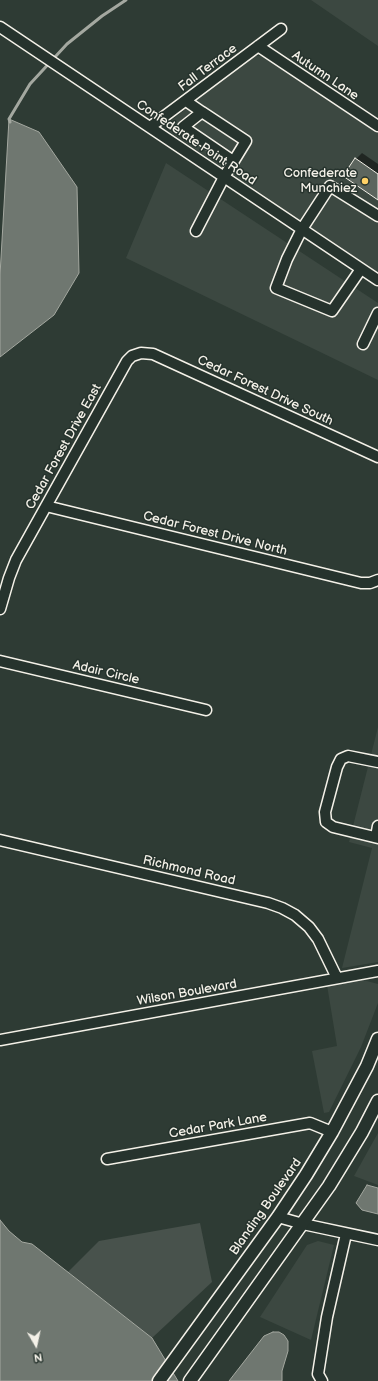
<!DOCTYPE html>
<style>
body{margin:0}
#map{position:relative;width:378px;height:1381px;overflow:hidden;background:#2e3b34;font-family:"Balsamiq Sans",sans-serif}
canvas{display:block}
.north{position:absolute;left:16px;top:1325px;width:40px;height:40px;-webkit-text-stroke:3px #26332d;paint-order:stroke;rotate:171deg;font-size:11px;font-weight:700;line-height:16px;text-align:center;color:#f4f1e8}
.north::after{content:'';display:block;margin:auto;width:14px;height:18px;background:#f4f1e8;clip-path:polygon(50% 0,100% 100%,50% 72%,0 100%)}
</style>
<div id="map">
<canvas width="378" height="1381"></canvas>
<div class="north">N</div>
</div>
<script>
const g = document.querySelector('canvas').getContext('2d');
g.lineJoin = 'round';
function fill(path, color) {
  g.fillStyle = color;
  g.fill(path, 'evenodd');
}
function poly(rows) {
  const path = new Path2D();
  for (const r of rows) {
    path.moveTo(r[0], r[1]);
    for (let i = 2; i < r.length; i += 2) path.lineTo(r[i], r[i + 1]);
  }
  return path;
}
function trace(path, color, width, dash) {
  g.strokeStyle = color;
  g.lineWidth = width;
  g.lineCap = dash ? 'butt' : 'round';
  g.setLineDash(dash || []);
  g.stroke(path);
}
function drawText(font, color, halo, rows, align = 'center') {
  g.font = font + ' "Balsamiq Sans",sans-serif';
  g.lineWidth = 3;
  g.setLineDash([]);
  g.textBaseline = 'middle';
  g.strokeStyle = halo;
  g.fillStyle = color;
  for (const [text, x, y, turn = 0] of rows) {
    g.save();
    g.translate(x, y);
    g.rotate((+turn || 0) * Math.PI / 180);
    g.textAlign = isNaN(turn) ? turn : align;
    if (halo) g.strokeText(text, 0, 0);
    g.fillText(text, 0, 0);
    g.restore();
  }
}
fill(poly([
 [311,0,378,0,378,46],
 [253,56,267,56,378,131,378,273,170,132,168,123],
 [166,163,378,303,378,380,126,258],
 [378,727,378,962,342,968,372,848,349,842],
 [363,980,378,984,378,1003,361,1047,329,1112,324,1113,312,1051,337,1046,327,985],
 [378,1133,378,1185,354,1176],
 [318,1241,334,1245,311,1340,260,1317,307,1245]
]), '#3c4841');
fill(poly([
 [200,1223,212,1282,152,1338,68,1272,99,1241]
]), '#48524c');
const water = poly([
 [9,119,39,132,77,187,79,273,54,315,0,357,0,275,9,119],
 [367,1185,378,1188,378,1214,362,1210,356,1203,367,1185],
 [0,1220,9,1231,22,1242,32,1244,152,1338,178,1381,0,1381,0,1220],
 [273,1332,279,1332,284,1335,288,1341,288,1351,282,1371,282,1381,229,1381,264,1336,273,1332]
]);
fill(water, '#6f7770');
trace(water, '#a4a8a0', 1);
fill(poly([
 [362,153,378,164,378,199,356,159]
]), '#0007');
trace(poly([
 [10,122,9,119,30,84,67,44,102,16,126,0]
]), '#a4a8a0', 3);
const building = poly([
 [355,158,378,174,378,200,343,176,355,158]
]);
fill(building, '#5c655e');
trace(building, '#f4f1e8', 1);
const minor = poly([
 [0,27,378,280],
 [258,46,378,126],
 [186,101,202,112],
 [150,127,281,29],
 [196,231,224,177,246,141,202,112,183,127,233,161],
 [361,269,332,311,276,288,287,259,302,229,330,186,378,216],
 [363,344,378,313],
 [46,506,361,583,370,583,378,580],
 [0,609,9,578,16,560,127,361,132,356,141,353,153,354,378,457],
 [0,661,206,710],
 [378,762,348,756,341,759,337,767,325,812,326,822,333,827,378,838],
 [376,837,378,826],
 [0,840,268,903,282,908,295,915,309,927,318,939,337,978],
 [0,1040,378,971],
 [107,1159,310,1123,332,1132],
 [278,1217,303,1224,378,1240],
 [322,1381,318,1374,327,1317,346,1234]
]);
const major = poly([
 [159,1381,278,1217,306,1175,332,1132,367,1066,378,1039],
 [190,1381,329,1186,362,1132,378,1101]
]);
trace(minor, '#f4f1e8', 13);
trace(major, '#f4f1e8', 15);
trace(minor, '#26332d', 10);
trace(major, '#26332d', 12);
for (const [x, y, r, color] of [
 [365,181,4,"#ffd166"]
]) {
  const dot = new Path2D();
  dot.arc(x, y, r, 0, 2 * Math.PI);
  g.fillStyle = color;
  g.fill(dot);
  trace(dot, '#26332d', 1.5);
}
drawText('13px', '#f4f1e8', '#26332d', [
 ["Fall Terrace",208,68,-37],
 ["Autumn Lane",325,76,34],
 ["Confederate Point Road",196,143,34],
 ["Cedar Forest Drive South",265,391,25],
 ["Cedar Forest Drive East",64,447,-61],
 ["Cedar Forest Drive North",215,534,14],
 ["Adair Circle",106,673,13],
 ["Richmond Road",189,871,13],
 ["Wilson Boulevard",187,993,-10],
 ["Cedar Park Lane",218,1126,-10],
 ["Blanding Boulevard",266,1207,-55]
]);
drawText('13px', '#f4f1e8', '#26332d', [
 ["Confederate",357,174],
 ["Munchiez",357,189]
], 'right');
</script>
